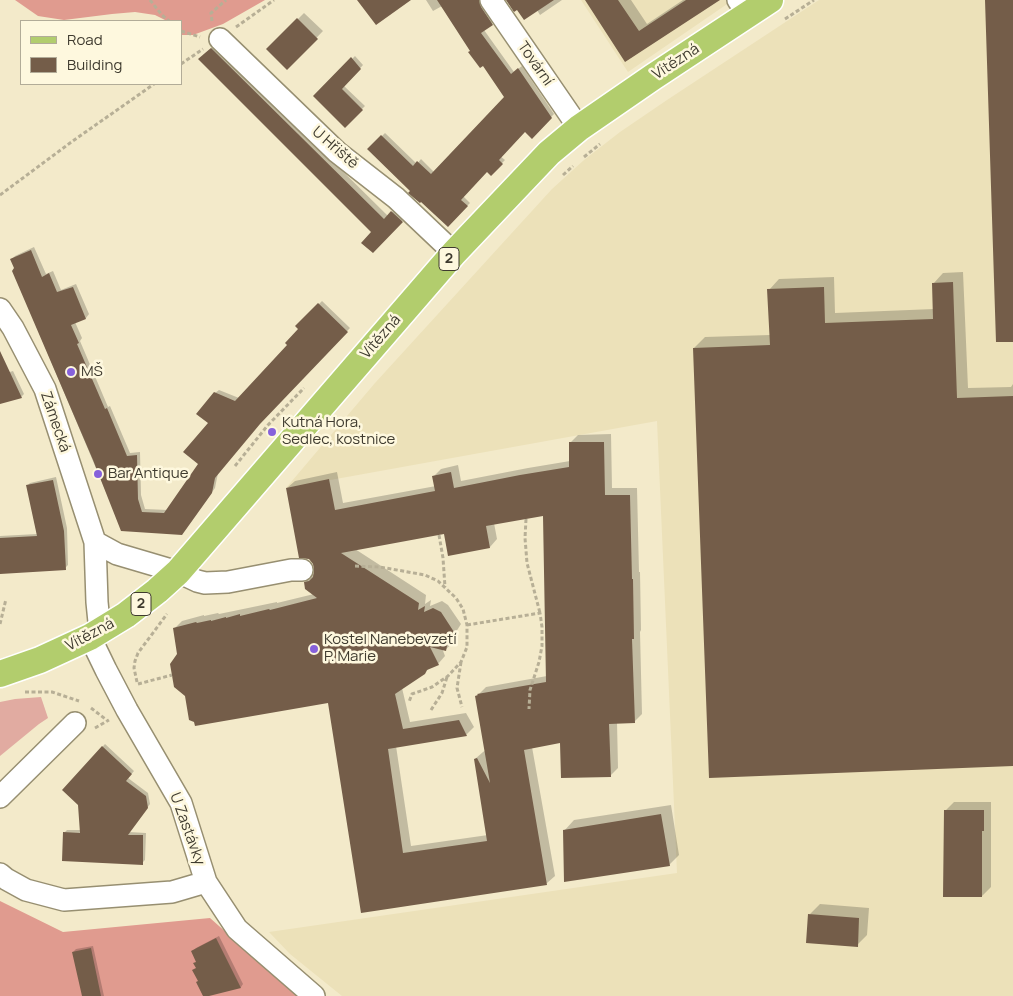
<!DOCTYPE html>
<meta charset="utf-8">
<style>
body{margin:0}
#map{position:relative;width:1013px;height:996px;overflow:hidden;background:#f3eaca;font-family:Manrope,sans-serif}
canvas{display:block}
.legend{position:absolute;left:20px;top:20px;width:162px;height:65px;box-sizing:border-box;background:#fef8de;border:1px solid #b2ac98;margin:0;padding:6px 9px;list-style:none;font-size:15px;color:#3f3b2f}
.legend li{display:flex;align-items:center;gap:10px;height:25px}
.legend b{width:25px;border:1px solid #b2ac98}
</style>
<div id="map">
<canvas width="1013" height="996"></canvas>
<ul class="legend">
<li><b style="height:6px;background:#b2cd6d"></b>Road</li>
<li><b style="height:14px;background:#745d49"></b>Building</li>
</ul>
</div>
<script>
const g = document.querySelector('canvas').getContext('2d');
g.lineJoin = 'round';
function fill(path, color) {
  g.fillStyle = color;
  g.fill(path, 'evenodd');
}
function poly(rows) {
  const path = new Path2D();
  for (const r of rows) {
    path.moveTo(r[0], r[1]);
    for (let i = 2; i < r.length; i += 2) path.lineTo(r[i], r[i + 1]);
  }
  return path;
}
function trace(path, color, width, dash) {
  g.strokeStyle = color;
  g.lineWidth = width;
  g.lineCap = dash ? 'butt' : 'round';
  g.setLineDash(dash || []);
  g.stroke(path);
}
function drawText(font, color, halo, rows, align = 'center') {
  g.font = font + ' Manrope,sans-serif';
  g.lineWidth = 5;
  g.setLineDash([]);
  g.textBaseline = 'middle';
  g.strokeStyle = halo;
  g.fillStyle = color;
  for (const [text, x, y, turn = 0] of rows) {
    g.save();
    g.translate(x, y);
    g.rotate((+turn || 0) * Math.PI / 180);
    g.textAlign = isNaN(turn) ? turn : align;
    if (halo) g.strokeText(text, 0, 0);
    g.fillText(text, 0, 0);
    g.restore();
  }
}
fill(poly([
 [581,0,733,0,628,72],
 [819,0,1013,0,1013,996,342,996,290,954,269,932,677,873,657,421,286,488,375,383,552,189,584,160,620,132,667,100]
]), '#ece1b9');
fill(poly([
 [41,697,48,718,39,724,0,756,0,702,15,699]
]), '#e1aba1');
fill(poly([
 [15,0,265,0,223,24,193,35,181,35,181,21,167,21,155,15,135,12,112,14,64,20,38,16],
 [0,901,63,932,210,918,298,996,0,996]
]), '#e09b8f');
fill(poly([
 [426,0,479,0,494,22,484,30,514,72,522,66,554,114,532,137,525,131,500,156,505,160,491,174,487,170,463,196,470,203,448,225,369,149,385,133,417,164,421,159,434,172,505,97,483,64,471,50,442,6,433,11],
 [512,0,562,0,540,15,537,10],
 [586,0,631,0,647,24,683,0,714,0,626,61],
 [304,13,323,31,287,68,268,49],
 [215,45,388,216,396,208,405,217,373,252,373,232,203,55],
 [355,56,363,65,344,86,365,106,345,126,315,96],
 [34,247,46,274,53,271,61,290,76,284,89,314,86,318,75,322,82,338,80,341,108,407,110,406,130,453,140,452,141,495,145,509,168,510,200,464,215,393,219,390,239,398,288,345,300,329,297,326,322,301,350,328,263,419,218,473,215,488,183,532,122,530,13,271,16,268,12,259,15,256],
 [963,272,968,388,1011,387,1013,384,1013,765,694,348,705,337,770,335,769,290,779,279,834,277,835,313,934,309,933,284,943,273],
 [13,371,24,394,21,397,0,403,0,375],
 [611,434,612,488,637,488,639,572,640,572,641,630,640,632,642,714,634,722,617,722,618,768,610,776,561,742,532,747,555,876,547,883,362,911,329,702,179,654,174,629,182,621,204,615,204,616,218,613,219,614,277,602,277,603,314,594,305,582,314,574,316,570,287,488,295,481,337,472,343,503,436,486,434,476,441,469,458,465,461,481,528,468,570,461,570,443,578,435],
 [544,514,547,676,486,687,477,696,486,750,483,752,475,759,488,835,411,846,396,746,466,735,474,727,466,713,410,722,402,688,425,673,429,668,438,664,445,656,442,648,446,649,454,642,456,632,461,624,448,605,442,601,430,606,431,600,425,604,426,595,355,549,445,533,490,547,497,539,494,523],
 [56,477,67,528,68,565,65,568,0,573,0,536,37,534,27,486,30,483],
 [105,744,134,771,128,778,148,793,150,804,129,832,146,833,145,860,142,863,64,833,67,830,81,830,79,804,64,790],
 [954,802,991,802,991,887,982,896,945,811],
 [671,805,679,855,669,865,564,831,574,820],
 [820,904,869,908,867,935,857,945,810,914],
 [219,936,243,984,241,987,199,980,197,961,193,951,196,948],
 [93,946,104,996,83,996,73,952,76,949]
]), '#0003');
fill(poly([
 [357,0,411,0,376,25],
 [437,0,479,0,481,7,493,25,481,33,511,74,518,68,552,118,532,139,525,132,499,160,503,164,491,176,487,172,461,200,468,206,448,227,421,202,420,203,408,193,410,191,367,149,381,135,413,166,417,161,431,174,504,97,483,66,480,68,468,52,470,51],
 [506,0,554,0,524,20,517,10,514,12],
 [585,0,618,0,639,31,686,0,720,0,625,62],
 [985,0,1013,0,1013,342,996,342],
 [297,18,318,39,287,70,266,49],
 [211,48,384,219,391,211,403,222,373,253,361,243,371,232,198,59],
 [351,57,361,69,342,89,363,110,345,128,313,96],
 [31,250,42,277,49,273,57,292,73,287,86,319,71,325,79,343,77,344,105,409,107,408,127,456,137,455,138,499,142,512,164,513,198,464,183,452,208,423,196,414,214,392,235,401,287,345,285,343,298,329,295,326,318,303,348,332,260,424,215,478,212,493,182,535,121,531,93,460,12,271,14,268,10,259],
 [953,282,957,398,1013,396,1013,766,709,778,693,348,770,345,767,289,824,287,825,323,933,319,932,283],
 [0,351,22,398,0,404],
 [569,442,604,442,605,495,630,495,632,579,633,579,634,639,632,639,635,723,609,724,611,777,561,778,560,743,524,750,547,885,361,913,328,703,195,726,194,722,189,720,185,696,174,687,170,664,177,654,173,628,196,622,197,623,211,620,211,621,226,617,226,618,240,614,240,616,269,609,270,610,317,598,305,589,304,582,309,581,313,577,314,570,313,564,309,559,299,558,286,488,329,479,335,510,435,491,432,476,451,472,454,488,520,475,569,467],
 [543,516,546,682,477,694,478,695,475,696,490,783,477,758,474,759,487,841,403,853,388,749,467,736,459,720,403,729,395,694,425,674,427,670,439,665,430,647,446,651,448,641,454,632,441,612,433,608,424,612,425,606,418,610,419,603,341,553,444,534,448,556,490,548,486,526],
 [53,480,64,531,66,570,0,574,0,538,37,536,26,485],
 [102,746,132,774,126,781,146,796,148,808,128,835,143,835,143,865,62,861,63,832,80,833,78,805,62,790],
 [944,810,984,810,984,831,982,831,982,897,943,897],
 [661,814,670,866,564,882,563,830],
 [808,914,859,918,858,947,806,943],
 [216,938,241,988,209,996,203,996,196,982,198,981,192,970,196,968,193,963,196,962,191,951],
 [91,948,101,996,82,996,72,952]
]), '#745d49');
const minor = poly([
 [491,0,579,128],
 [738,0,748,14],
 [220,39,337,152,396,198,454,253],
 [0,309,13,328,45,389,95,542,97,602,100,632],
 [95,542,117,554,178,572,197,581,205,583,228,582,291,570,302,570],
 [90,637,106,670,127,710,181,803,206,882,237,929,314,996],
 [0,797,75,723],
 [0,874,6,879,26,890,64,900,172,892,206,882]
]);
const major = poly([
 [0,674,40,660,90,637,126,615,157,591,178,572,454,253,549,153,579,128,653,77,770,0]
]);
trace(minor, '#978f71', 24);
trace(major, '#fff', 29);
trace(poly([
 [150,0,162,15,169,21],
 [785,19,814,0],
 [212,21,211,13,226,0],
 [236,27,274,0],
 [181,31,200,37],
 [181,64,203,49],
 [584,157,600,144],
 [563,175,573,166],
 [0,195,70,143,154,84],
 [235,466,268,425,304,388],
 [526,519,525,538,527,563,540,613],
 [439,535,443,558,445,587],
 [355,566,380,567,425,575,438,581,456,598,463,609,467,625,467,647,461,662,448,676,432,687,412,694,409,702],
 [0,624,6,599],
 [467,625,540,613,542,627,542,646,539,662,530,690,529,709],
 [461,662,457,688,462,707],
 [137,682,134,668,135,661,138,653,167,614],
 [138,684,172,675],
 [25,692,52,692,79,701],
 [91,708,108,721],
 [431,710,442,693,447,677],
 [95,728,109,720]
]), '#b7af96', 3, [4, 2.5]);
trace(minor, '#fff', 21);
trace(major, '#b2cd6d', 26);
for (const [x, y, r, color] of [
 [71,372,5,"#8661db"],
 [272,432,5,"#8661db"],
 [98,474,5,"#8661db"],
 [314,649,5,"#8661db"]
]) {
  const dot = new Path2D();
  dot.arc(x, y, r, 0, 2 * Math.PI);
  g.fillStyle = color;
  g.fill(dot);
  trace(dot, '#fef8de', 2);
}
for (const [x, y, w] of [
 [449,259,20],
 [141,604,20]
]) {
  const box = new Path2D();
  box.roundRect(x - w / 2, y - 11.5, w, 23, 4);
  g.fillStyle = '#fef8de';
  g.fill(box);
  trace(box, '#3f3b2f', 1);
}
drawText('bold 14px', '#3f3b2f', null, [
 ["2",449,259],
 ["2",141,604]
]);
drawText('15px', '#3f3b2f', '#fef8de', [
 ["Vítězná",676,62,-33],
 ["Tovární",535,64,55],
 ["U Hřiště",335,148,41],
 ["Vítězná",381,337,-49],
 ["Zámecká",55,422,71],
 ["Vítězná",90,635,-28],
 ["U Zastávky",187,829,70]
]);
drawText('15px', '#3f3b2f', '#fef8de', [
 ["MŠ",81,372],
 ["Kutná Hora,",282,423],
 ["Sedlec, kostnice",282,440],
 ["Bar Antique",108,474],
 ["Kostel Nanebevzetí",324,640],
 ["P. Marie",324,657]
], 'left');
</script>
